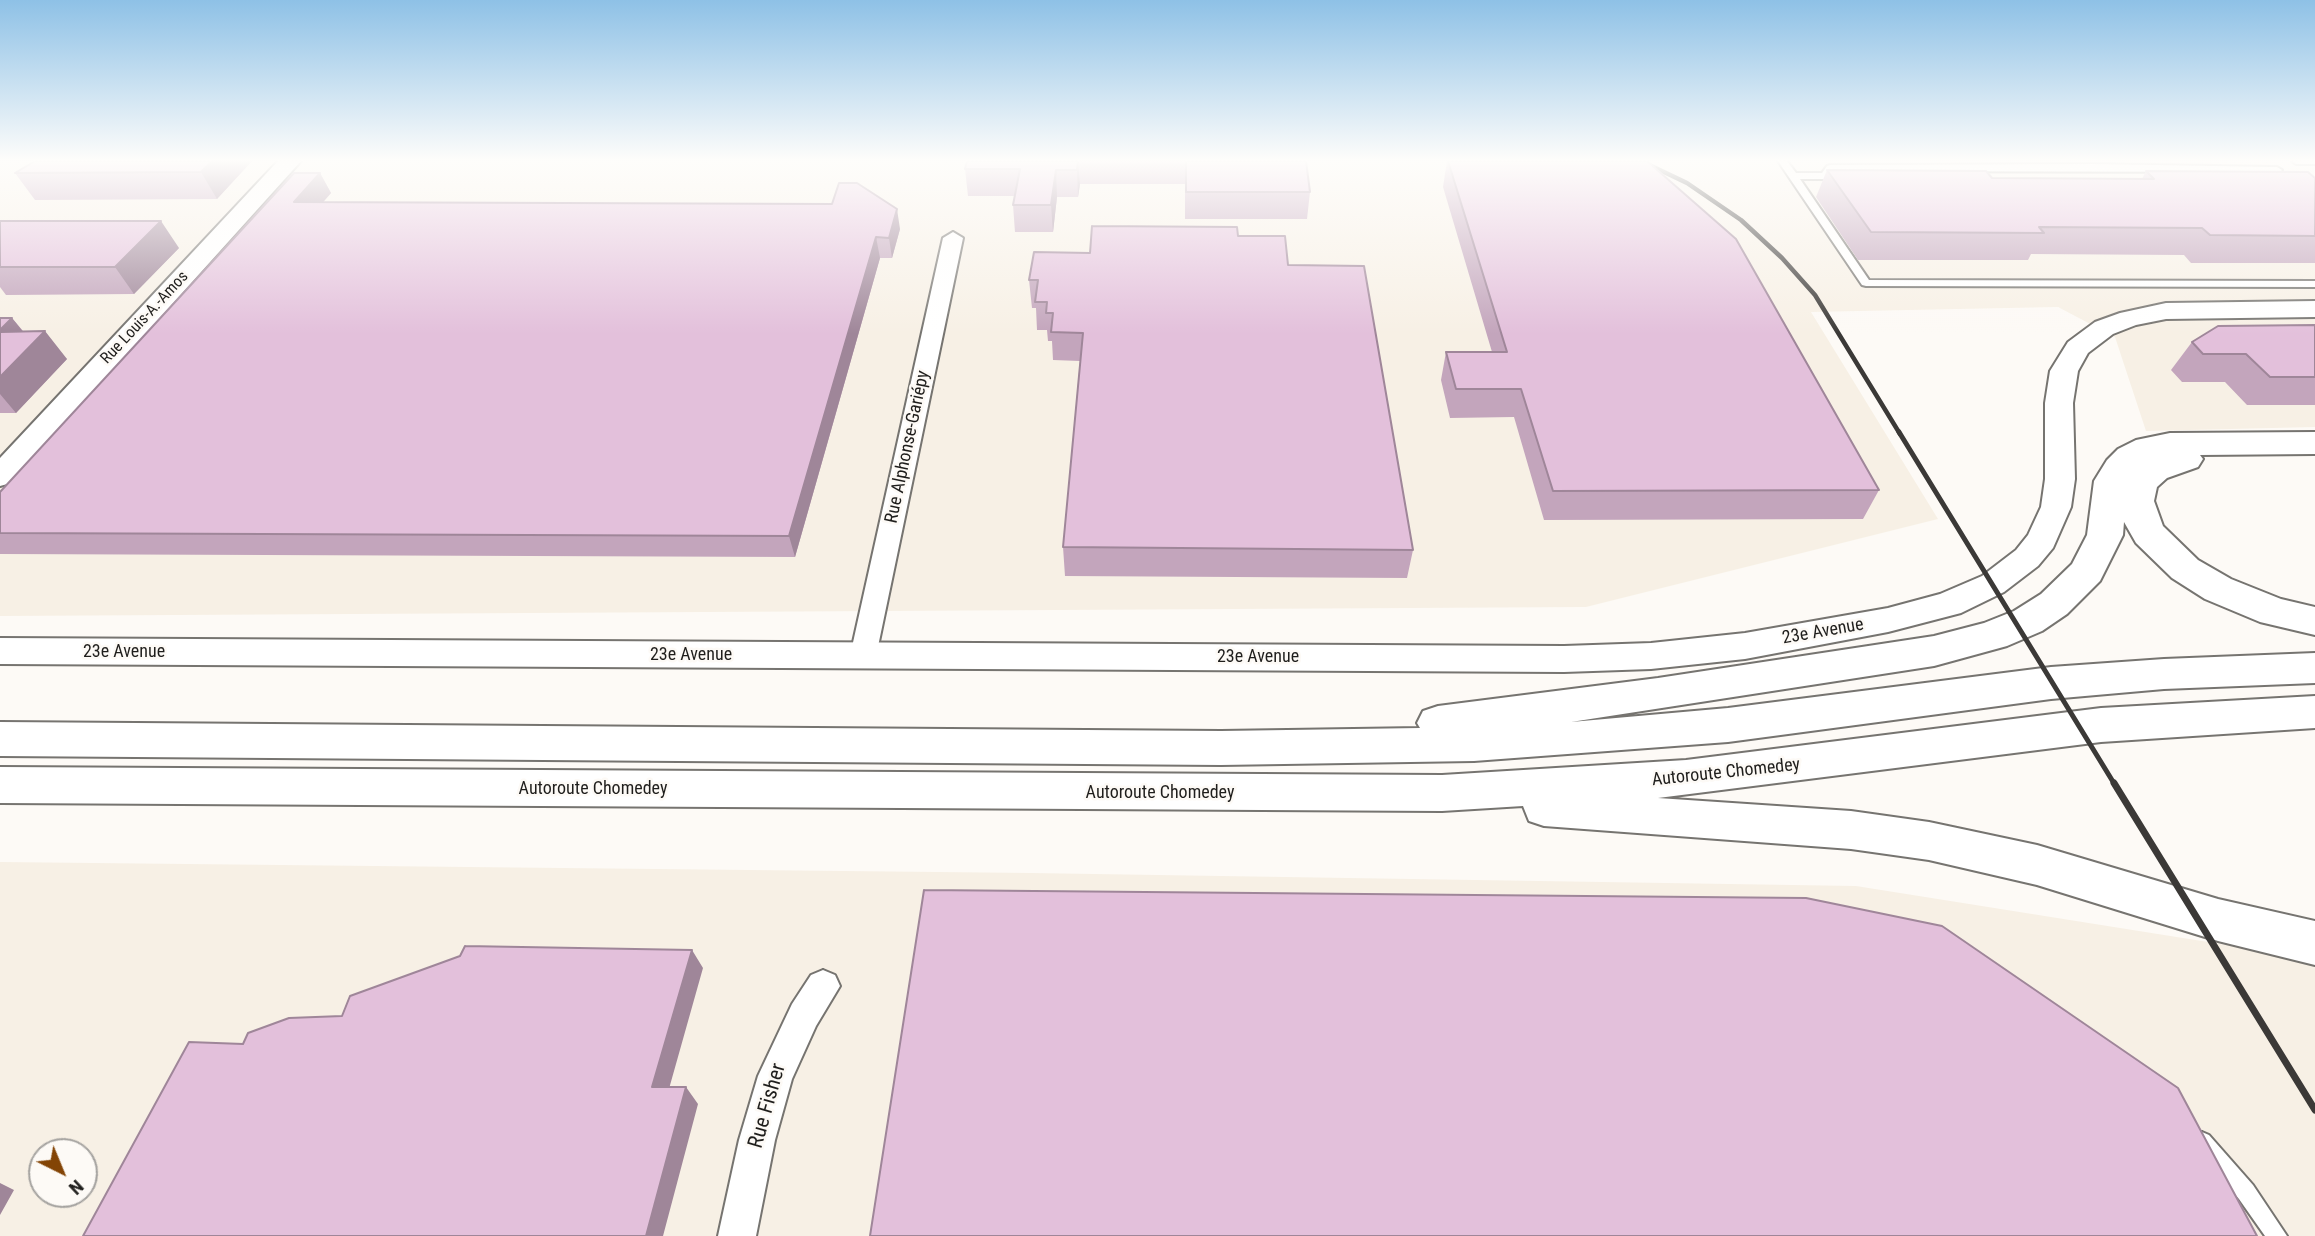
<!DOCTYPE html>
<meta charset="utf-8">
<style>
body{margin:0}
#map{position:relative;width:2315px;height:1236px;overflow:hidden;background:#fdfaf6;font-family:"Roboto Condensed",sans-serif}
canvas{display:block}
.north{position:absolute;left:28px;top:1138px;width:70px;height:70px;box-sizing:border-box;background:#fdfaf6;border:2px solid #a4a29f;border-radius:50%;rotate:137deg;font-size:19px;font-weight:700;line-height:28px;text-align:center;color:#1f1e1c}
.north::after{content:'';display:block;margin:auto;width:24px;height:32px;background:#834405;clip-path:polygon(50% 0,100% 100%,50% 72%,0 100%)}
</style>
<div id="map">
<canvas width="2315" height="1236"></canvas>
<div class="north">N</div>
</div>
<script>
const g = document.querySelector('canvas').getContext('2d');
g.lineJoin = 'round';
function fill(path, color) {
  g.fillStyle = color;
  g.fill(path, 'evenodd');
}
function poly(rows) {
  const path = new Path2D();
  for (const r of rows) {
    path.moveTo(r[0], r[1]);
    for (let i = 2; i < r.length; i += 2) path.lineTo(r[i], r[i + 1]);
  }
  return path;
}
function trace(path, color, width, dash) {
  g.strokeStyle = color;
  g.lineWidth = width;
  g.lineCap = dash ? 'butt' : 'round';
  g.setLineDash(dash || []);
  g.stroke(path);
}
function drawText(font, color, halo, rows, align = 'center') {
  g.font = font + ' "Roboto Condensed",sans-serif';
  g.lineWidth = 5;
  g.setLineDash([]);
  g.textBaseline = 'middle';
  g.strokeStyle = halo;
  g.fillStyle = color;
  for (const [text, x, y, turn = 0] of rows) {
    g.save();
    g.translate(x, y);
    g.rotate((+turn || 0) * Math.PI / 180);
    g.textAlign = isNaN(turn) ? turn : align;
    if (halo) g.strokeText(text, 0, 0);
    g.fillText(text, 0, 0);
    g.restore();
  }
}
fill(poly([
 [0,161,2315,161,2315,427,2146,431,2115,337,2058,307,1811,312,1938,519,1586,607,0,616],
 [0,862,1031,873,1856,886,2315,959,2315,1236,0,1236],
 [42,1152,84,1152,84,1194,42,1194]
]), '#f7f0e5');
const service = poly([
 [1778,161,1787,161,1796,173,1822,173,1827,166,1830,165,2092,164,2277,167,2282,170,2280,172,1833,171,1830,175,1846,184,1841,187,1823,179,1800,179,1869,280,2315,281,2315,287,1866,286,1862,285,1778,161],
 [2292,161,2315,161,2315,164,2296,164,2292,161],
 [2202,1132,2209,1135,2253,1185,2287,1236,2265,1236,2239,1199,2195,1149,2192,1142,2195,1135,2202,1132]
]);
const minor = poly([
 [953,232,963,238,876,656,873,663,863,666,853,663,850,656,943,238,953,232],
 [823,970,835,975,840,986,816,1026,792,1079,775,1140,756,1236,718,1236,739,1140,758,1076,792,1004,811,975,823,970]
]);
const tertiary = poly([
 [278,161,301,161,11,483,0,486,0,458,278,161],
 [2315,301,2315,317,2166,319,2136,325,2113,334,2088,353,2078,371,2073,403,2075,479,2071,507,2053,548,2038,566,2004,592,1961,613,1888,632,1745,659,1651,669,1564,672,0,664,0,638,1564,646,1651,643,1745,633,1888,608,1940,594,1982,576,2016,550,2028,535,2041,507,2045,479,2045,403,2050,371,2068,342,2095,322,2120,313,2166,303,2315,301]
]);
const motorway = poly([
 [2315,432,2315,454,2200,455,2203,459,2198,467,2167,478,2157,487,2154,501,2163,526,2198,560,2231,579,2281,599,2315,607,2315,635,2260,622,2205,599,2172,578,2136,543,2124,522,2123,535,2100,581,2067,614,2042,631,2007,646,1934,666,1571,722,1728,708,2051,667,2164,659,2315,653,2315,683,2164,689,2051,699,1728,742,1474,761,1221,765,0,756,0,722,1221,731,1420,728,1417,723,1423,711,1438,706,1658,678,1934,636,1984,623,2014,611,2041,594,2072,564,2087,535,2094,481,2107,460,2118,449,2136,440,2170,433,2315,432],
 [2315,696,2315,728,2101,742,1658,798,1851,811,1929,822,2037,845,2218,899,2315,921,2315,965,2218,941,2037,885,1929,860,1851,849,1544,826,1529,821,1523,806,1442,811,0,803,0,767,1442,775,1686,760,2101,708,2315,696]
]);
trace(service, '#767470', 4);
trace(minor, '#767470', 4);
trace(tertiary, '#767470', 4);
trace(motorway, '#767470', 4);
fill(service, '#fff');
fill(minor, '#fff');
fill(tertiary, '#fff');
fill(motorway, '#fff');
trace(poly([
 [1641,161,1687,183,1741,220,1782,258,1815,295,1900,434]
]), '#3b3937', 4.5);
trace(poly([
 [1899,432,2115,785]
]), '#3b3937', 5);
trace(poly([
 [2114,783,2315,1110]
]), '#3b3937', 7);
fill(poly([
 [35,161,252,161,217,199,35,200,15,173],
 [967,161,1306,161,1310,192,1307,219,1185,219,1185,184,1080,184,1078,197,1057,197,1053,232,1015,232,1013,205,1015,196,968,196,965,169],
 [1447,161,1879,490,1863,519,1544,520,1514,417,1450,418,1441,380,1446,352,1492,352,1443,187],
 [1827,170,1992,178,2142,179,2146,171,2315,178,2315,263,2191,263,2184,255,2031,254,2028,260,1858,260,1816,197],
 [320,173,331,193,323,202,900,229,892,258,880,258,795,557,0,554,0,492],
 [0,221,179,248,134,294,6,295,0,287],
 [1238,236,1288,265,1413,550,1407,578,1065,576,1063,547,1080,361,1053,360,1052,341,1048,341,1047,330,1037,330,1036,308,1032,308,1029,280,1090,253],
 [0,318,12,318,23,331,67,359,16,413,0,413],
 [2315,325,2315,405,2247,405,2225,382,2182,382,2171,370,2192,342]
]), '#c3a5bc');
fill(poly([
 [212,161,252,161,217,199,201,172],
 [1078,161,1080,184,1078,197,1077,170],
 [1056,170,1057,197,1053,232,1051,205],
 [320,173,331,193,305,223,294,202],
 [897,209,900,229,892,258,889,238],
 [161,221,179,248,134,294,115,267],
 [876,237,880,258,795,557,789,536],
 [12,318,33,344,45,331,67,359,16,413,0,394,0,330],
 [692,950,703,968,665,1103,652,1087],
 [686,1087,698,1104,663,1236,646,1236],
 [0,1183,14,1190,0,1215]
]), '#9f8699');
const building = poly([
 [35,161,212,161,201,172,15,173,35,161],
 [967,161,1078,161,1077,170,1056,170,1051,205,1013,205,1020,169,965,169,967,161],
 [1186,161,1306,161,1310,192,1186,192,1186,161],
 [1448,161,1647,161,1736,239,1879,490,1553,491,1521,389,1456,389,1446,352,1507,352,1448,161],
 [1827,170,1986,171,1992,178,2154,179,2146,171,2308,172,2315,178,2315,236,2210,235,2202,228,2039,227,2044,233,1871,232,1827,170],
 [294,173,320,173,294,202,832,204,839,183,857,183,897,209,889,238,876,237,789,536,0,533,0,492,294,173],
 [0,221,161,221,115,267,0,267,0,221],
 [1092,226,1237,227,1238,236,1285,236,1288,265,1364,266,1413,550,1063,547,1083,333,1051,332,1053,313,1046,313,1047,302,1035,302,1038,280,1029,280,1034,252,1090,253,1092,226],
 [0,318,12,318,0,330,0,318],
 [2315,325,2315,377,2270,377,2246,354,2203,354,2192,342,2218,326,2315,325],
 [45,331,0,377,0,332,45,331],
 [924,890,1806,898,1942,926,2178,1088,2257,1236,870,1236,924,890],
 [465,946,692,950,652,1087,686,1087,646,1236,83,1236,189,1042,243,1044,248,1033,289,1018,342,1016,350,996,460,956,465,946]
]);
fill(building, '#e3c0db');
trace(building, '#9f8699', 2);
const sky = g.createLinearGradient(0, 0, 0, 334);
sky.addColorStop(0, '#8ec1e6');
sky.addColorStop(0.48, '#fefdfb');
sky.addColorStop(1, '#fefdfb00');
g.fillStyle = sky;
g.fillRect(0, 0, 2315, 334);
drawText('16px', '#1f1e1c', '#fdfaf6', [
 ["Rue Louis-A.-Amos",145,318,-47]
]);
drawText('18px', '#1f1e1c', '#fdfaf6', [
 ["Rue Alphonse-Gariépy",908,447,-78],
 ["23e Avenue",1823,632,-10],
 ["23e Avenue",124,652],
 ["23e Avenue",691,655],
 ["23e Avenue",1258,657],
 ["Autoroute Chomedey",1726,773,-6],
 ["Autoroute Chomedey",593,789],
 ["Autoroute Chomedey",1160,793]
]);
drawText('21px', '#1f1e1c', '#fdfaf6', [
 ["Rue Fisher",768,1106,-74]
]);
</script>
